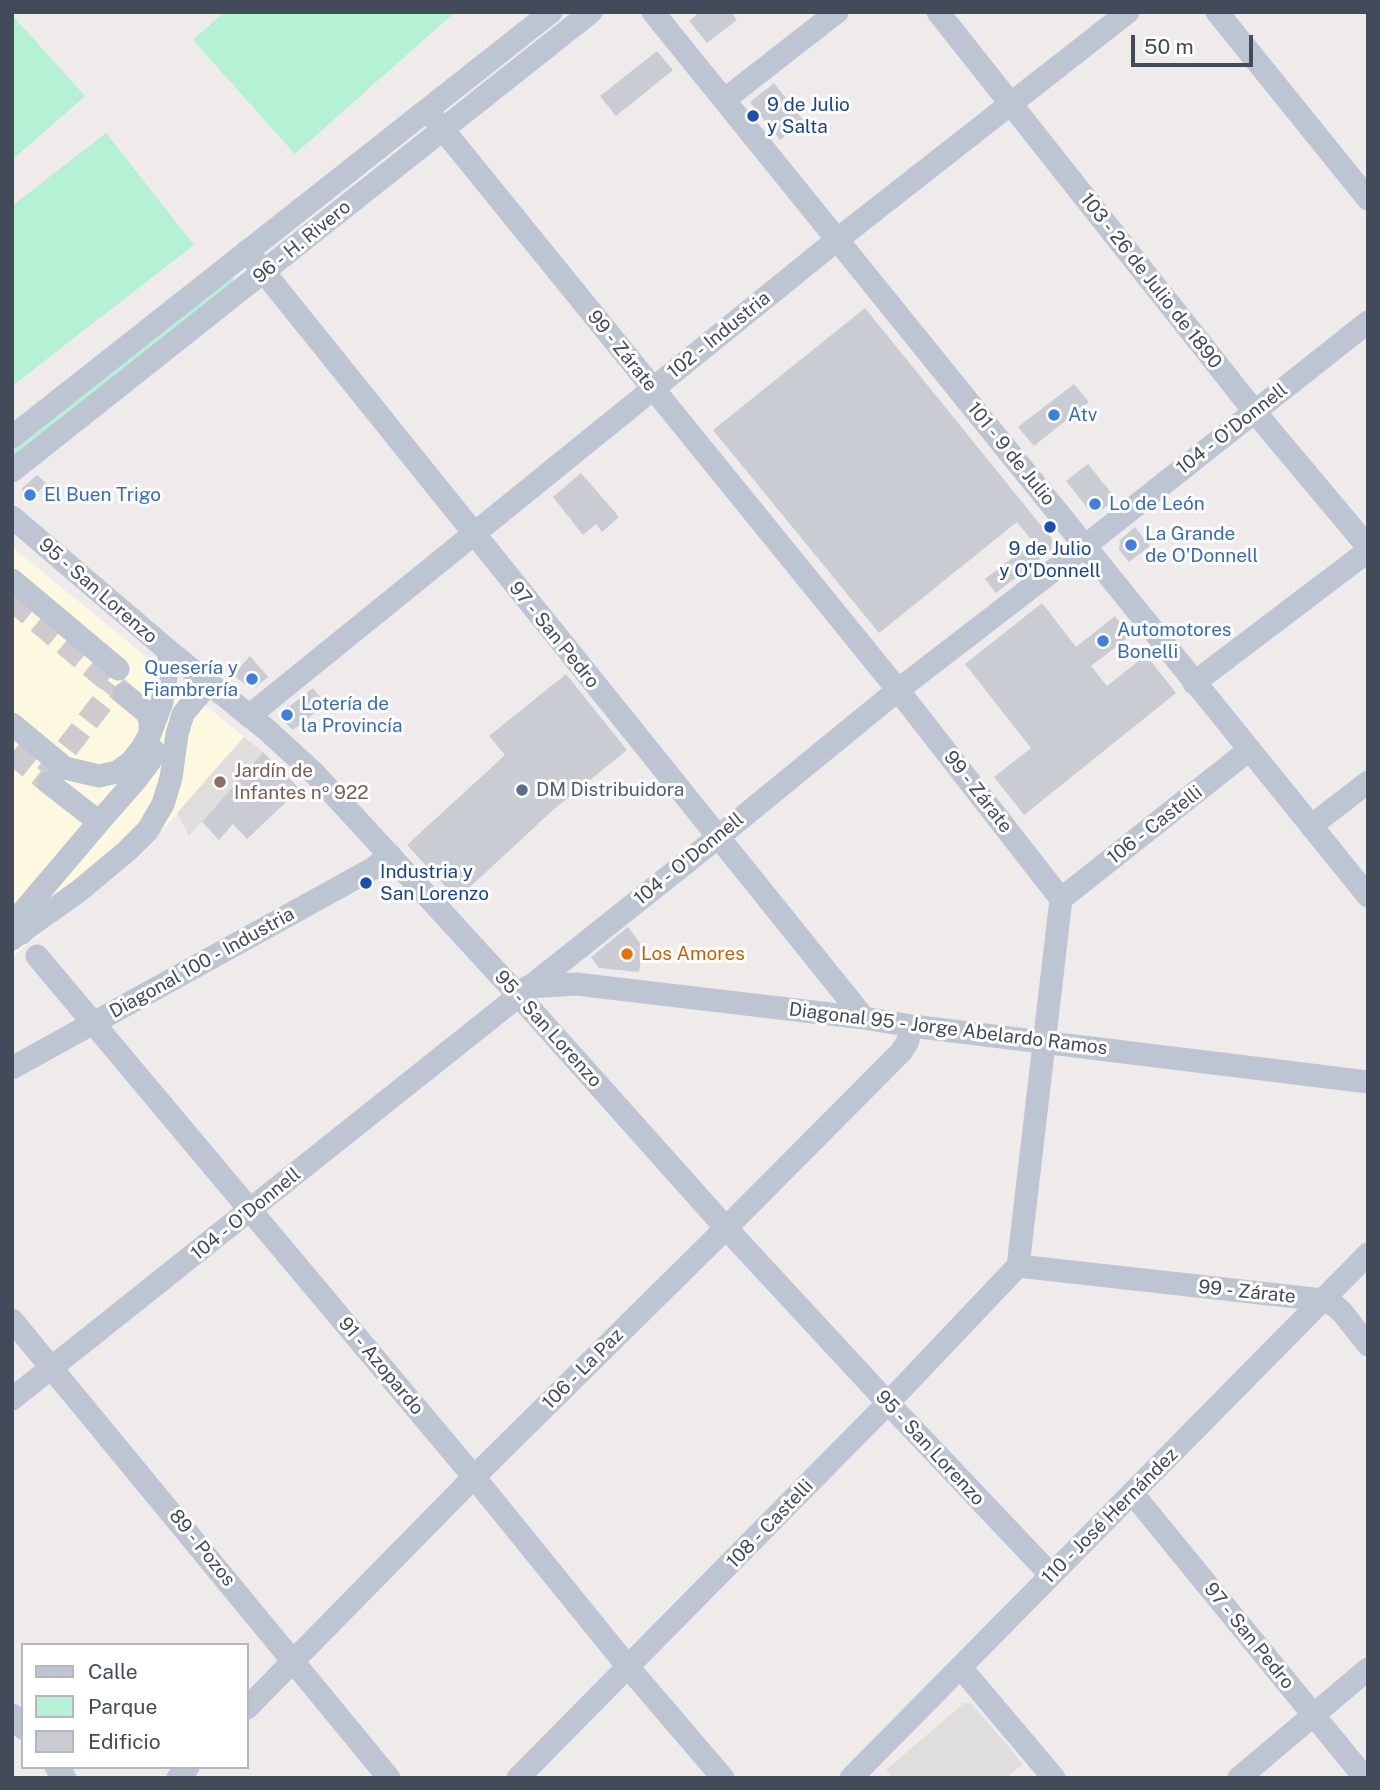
<!DOCTYPE html>
<meta charset="utf-8">
<style>
body{margin:0}
#map{position:relative;width:1380px;height:1790px;overflow:hidden;background:#efebeb;font-family:"Public Sans",sans-serif}
canvas{display:block}
.frame{position:absolute;inset:0;border:14px solid #434b5a;pointer-events:none}
.legend{position:absolute;left:21px;top:1643px;width:228px;height:126px;box-sizing:border-box;background:#fff;border:2px solid #b4b7bd;margin:0;padding:9px 12px;list-style:none;font-size:21px;color:#434b5a}
.legend li{display:flex;align-items:center;gap:14px;height:35px}
.legend b{width:35px;border:2px solid #b4b7bd}
.scale{position:absolute;left:1131px;top:35px;width:122px;height:32px;box-sizing:border-box;border:4px solid #434b5a;border-top:0;padding-left:9px;font-size:21px;line-height:24px;white-space:nowrap;color:#434b5a;-webkit-text-stroke:5px #fff;paint-order:stroke}
</style>
<div id="map">
<canvas width="1380" height="1790"></canvas>
<div class="frame"></div>
<ul class="legend">
<li><b style="height:9px;background:#bdc5d2"></b>Calle</li>
<li><b style="height:19px;background:#b4f1d5"></b>Parque</li>
<li><b style="height:19px;background:#caccd4"></b>Edificio</li>
</ul>
<div class="scale">50 m</div>
</div>
<script>
const g = document.querySelector('canvas').getContext('2d');
g.lineJoin = 'round';
function fill(path, color) {
  g.fillStyle = color;
  g.fill(path, 'evenodd');
}
function poly(rows) {
  const path = new Path2D();
  for (const r of rows) {
    path.moveTo(r[0], r[1]);
    for (let i = 2; i < r.length; i += 2) path.lineTo(r[i], r[i + 1]);
  }
  return path;
}
function trace(path, color, width, dash) {
  g.strokeStyle = color;
  g.lineWidth = width;
  g.lineCap = dash ? 'butt' : 'round';
  g.setLineDash(dash || []);
  g.stroke(path);
}
function drawText(font, color, halo, rows, align = 'center') {
  g.font = font + ' "Public Sans",sans-serif';
  g.lineWidth = 6;
  g.setLineDash([]);
  g.textBaseline = 'middle';
  g.strokeStyle = halo;
  g.fillStyle = color;
  for (const [text, x, y, turn = 0] of rows) {
    g.save();
    g.translate(x, y);
    g.rotate((+turn || 0) * Math.PI / 180);
    g.textAlign = isNaN(turn) ? turn : align;
    if (halo) g.strokeText(text, 0, 0);
    g.fillText(text, 0, 0);
    g.restore();
  }
}
fill(poly([
 [12,547,244,737,142,853,12,957]
]), '#fdf9e1');
fill(poly([
 [244,737,263,752,189,836,177,813],
 [964,1703,972,1704,1023,1764,1006,1778,892,1778,886,1770]
]), '#e0dddd');
fill(poly([
 [224,12,455,12,295,154,193,40],
 [12,15,85,96,12,160],
 [106,133,194,245,12,386,12,206],
 [232,277,235,280,12,459,12,446]
]), '#b4f1d5');
fill(poly([
 [700,12,731,12,737,20,707,43,689,21],
 [657,51,673,70,616,116,600,96],
 [774,83,804,121,780,140,750,102],
 [865,308,1052,539,1051,550,996,593,985,579,1033,542,1017,522,879,633,713,430],
 [1074,384,1089,402,1034,446,1018,427],
 [1088,464,1116,499,1100,511,1089,510,1066,481],
 [581,473,619,517,602,532,596,524,583,535,553,497],
 [37,475,46,483,29,504,22,498,22,488],
 [1135,527,1150,546,1129,562,1119,550,1120,540],
 [1042,603,1076,647,1115,616,1130,636,1091,666,1107,686,1146,655,1176,693,1024,815,994,777,1031,748,965,664],
 [250,656,268,677,256,687,249,687,233,675],
 [566,674,627,750,553,810,457,899,407,845,505,755,489,736],
 [313,688,326,704,293,730,282,720,281,713],
 [263,752,300,789,247,839,233,824,219,840,202,822],
 [628,927,643,947,639,972,599,968,591,957]
]), '#caccd4');
trace(poly([
 [12,600,124,694],
 [12,753,49,783],
 [46,775,115,686]
]), '#cdcbce', 23, [23, 11]);
trace(poly([
 [653,12,1368,896],
 [938,12,1254,411,1368,547],
 [1217,12,1368,199],
 [724,100,837,12],
 [428,111,898,690,1061,899,1018,1266],
 [247,251,864,1018],
 [12,437,551,12],
 [12,471,591,12],
 [12,517,170,652,267,730,314,773,518,995,726,1228,888,1403,1051,1575],
 [12,580,118,669],
 [1194,683,1368,551],
 [124,694,147,713,150,721,150,734],
 [249,716,838,239,1128,12],
 [12,724,65,768,99,776,117,772,131,762,142,748,150,734,162,702,170,652],
 [49,783,99,822,135,781,150,761,154,751],
 [1311,826,1368,782],
 [1061,899,1249,750],
 [22,933,21,914,99,822],
 [12,939,79,891,127,851,148,830,163,804,171,778,177,734,183,714,208,684],
 [37,956,474,1477,629,1668,723,1778],
 [528,987,576,984,864,1018,912,1026,1368,1082],
 [12,1068,372,869,390,855],
 [1018,1266,1323,1300,1335,1306,1342,1312,1368,1345],
 [12,1320,389,1778],
 [12,1399,717,838,898,690,1085,546,1368,322],
 [1133,1494,1365,1778],
 [961,1668,1054,1778],
 [247,1708,474,1477,726,1228,901,1052,907,1043,912,1026],
 [12,1715,23,1728],
 [56,1767,65,1778],
 [178,1778,188,1767],
 [518,1778,888,1403,1018,1266],
 [851,1778,1368,1254],
 [1239,1778,1368,1669]
]), '#bdc5d2', 23);
for (const [x, y, r, color] of [
 [753,116,7,"#1a4fb4"],
 [1054,415,7,"#3f7fe0"],
 [30,495,7,"#3f7fe0"],
 [1095,504,7,"#3f7fe0"],
 [1050,527,7,"#1a4fb4"],
 [1131,545,7,"#3f7fe0"],
 [1103,641,7,"#3f7fe0"],
 [252,679,7,"#3f7fe0"],
 [287,715,7,"#3f7fe0"],
 [220,782,7,"#8d6e63"],
 [522,790,7,"#5c6f8a"],
 [366,883,7,"#1a4fb4"],
 [627,954,7,"#e8710a"]
]) {
  const dot = new Path2D();
  dot.arc(x, y, r, 0, 2 * Math.PI);
  g.fillStyle = color;
  g.fill(dot);
  trace(dot, '#fff', 2.5);
}
drawText('19px', '#164399', '#fff', [
 ["9 de Julio",767,105],
 ["y Salta",767,127],
 ["9 de Julio",1050,549,"center"],
 ["y O'Donnell",1050,571,"center"],
 ["Industria y",380,872],
 ["San Lorenzo",380,894]
], 'left');
drawText('19px', '#434b5a', '#fff', [
 ["96 - H. Rivero",302,242,-39],
 ["103 - 26 de Julio de 1890",1151,281,52],
 ["102 - Industria",719,335,-39],
 ["99 - Zárate",622,351,51],
 ["104 - O'Donnell",1232,429,-38],
 ["101 - 9 de Julio",1011,454,51],
 ["95 - San Lorenzo",98,591,41],
 ["97 - San Pedro",554,635,51],
 ["99 - Zárate",978,792,52],
 ["106 - Castelli",1155,825,-38],
 ["104 - O'Donnell",689,859,-39],
 ["Diagonal 100 - Industria",202,963,-29],
 ["95 - San Lorenzo",548,1029,48],
 ["Diagonal 95 - Jorge Abelardo Ramos",948,1029,7],
 ["104 - O'Donnell",246,1214,-39],
 ["99 - Zárate",1247,1292,6],
 ["91 - Azopardo",381,1366,50],
 ["106 - La Paz",583,1369,-45],
 ["95 - San Lorenzo",930,1448,47],
 ["110 - José Hernández",1110,1516,-45],
 ["108 - Castelli",770,1524,-46],
 ["89 - Pozos",202,1548,51],
 ["97 - San Pedro",1249,1636,51]
]);
drawText('19px', '#366cbe', '#fff', [
 ["Atv",1068,415],
 ["El Buen Trigo",44,495],
 ["Lo de León",1109,504],
 ["La Grande",1145,534],
 ["de O'Donnell",1145,556],
 ["Automotores",1117,630],
 ["Bonelli",1117,652],
 ["Quesería y",238,668,"right"],
 ["Fiambrería",238,690,"right"],
 ["Lotería de",301,704],
 ["la Provincía",301,726]
], 'left');
drawText('19px', '#785e54', '#fff', [
 ["Jardín de",234,771],
 ["Infantes nº 922",234,793]
], 'left');
drawText('19px', '#4e5e75', '#fff', [
 ["DM Distribuidora",536,790]
], 'left');
drawText('19px', '#c56008', '#fff', [
 ["Los Amores",641,954]
], 'left');
</script>
